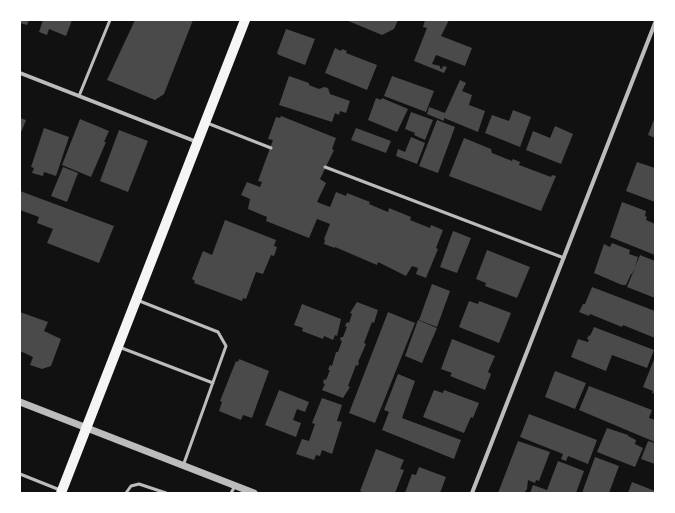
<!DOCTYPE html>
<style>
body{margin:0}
#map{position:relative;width:675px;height:513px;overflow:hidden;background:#111;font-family:"Archivo Narrow",sans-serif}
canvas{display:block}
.frame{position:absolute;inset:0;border:21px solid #fff;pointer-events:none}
</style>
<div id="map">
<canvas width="675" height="513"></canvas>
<div class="frame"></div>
</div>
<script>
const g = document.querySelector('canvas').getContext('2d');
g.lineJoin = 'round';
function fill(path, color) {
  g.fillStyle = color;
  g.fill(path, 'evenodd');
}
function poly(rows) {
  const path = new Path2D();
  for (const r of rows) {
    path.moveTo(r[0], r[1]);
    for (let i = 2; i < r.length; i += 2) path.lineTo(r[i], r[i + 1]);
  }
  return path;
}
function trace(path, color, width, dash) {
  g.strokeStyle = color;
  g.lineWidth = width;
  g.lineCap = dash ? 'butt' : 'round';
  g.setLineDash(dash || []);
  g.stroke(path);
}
fill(poly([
 [20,20,29,20,27,25,20,23],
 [43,20,72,20,66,36,49,29,47,35,39,32],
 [135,20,193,20,164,94,155,100,107,80],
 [346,20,398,20,394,29,382,35],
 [425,20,449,20,441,36,472,48,465,66,436,55,432,64,440,66,440,68,442,69,443,66,447,67,444,73,414,61,427,28,423,27],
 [286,29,315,39,305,65,279,55,277,53],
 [335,48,341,51,342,49,347,51,346,53,377,65,367,90,325,73],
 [289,76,309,83,309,85,319,89,324,87,328,88,330,94,350,101,346,113,340,111,339,115,335,113,332,122,279,105],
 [392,76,434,91,426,112,384,96],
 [460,80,466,83,462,91,472,95,469,105,485,111,478,132,444,118,444,121,427,114,429,107,445,113],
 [376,98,381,100,382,98,408,109,397,132,368,120],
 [513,110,531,117,520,147,485,133,492,115,509,121],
 [411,112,433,120,425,140,414,135,415,133,405,129],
 [281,116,336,138,332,149,334,150,320,179,326,183,317,202,330,207,336,192,346,196,347,193,370,202,369,204,388,212,389,208,411,217,410,220,430,228,431,225,443,230,436,248,438,249,426,278,416,274,418,268,412,266,406,276,378,262,377,265,335,247,335,248,324,244,325,240,324,239,330,224,317,219,309,238,266,221,267,217,248,209,250,199,241,195,247,182,260,187,262,182,258,181,273,140,268,139,276,117,280,118],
 [655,117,655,138,648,135],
 [20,118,26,120,20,135],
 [80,119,109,131,104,142,106,142,91,177,62,165],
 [437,120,455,127,438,173,419,166],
 [555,126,573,134,561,164,526,150,533,131,550,138],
 [44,128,69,137,56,176,44,172,43,176,32,173,34,168,31,167],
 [356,128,391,141,386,153,351,140],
 [119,130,148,141,128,192,100,181],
 [411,137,425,143,417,164,396,156,398,149,405,152],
 [464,138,491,149,492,153,512,161,513,159,520,162,519,165,551,177,552,175,556,176,541,211,449,176],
 [637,162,655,168,655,202,626,191],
 [63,167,78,173,67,202,51,196],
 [20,191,114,226,99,263,47,243,53,229,37,223,39,217,20,210],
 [622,202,646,211,645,216,647,217,646,220,655,224,655,255,610,237],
 [225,220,276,240,274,246,277,247,274,256,271,255,263,274,256,272,246,299,243,298,242,301,194,283,195,281,192,279,203,251,212,255],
 [453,231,471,238,457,273,440,267],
 [612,243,630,250,629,254,638,257,633,274,631,274,626,285,622,285,594,273,604,244,610,247],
 [487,250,530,267,517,298,485,286,486,283,476,279],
 [640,255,655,261,655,298,627,287],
 [432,284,450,291,437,327,419,320],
 [592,287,655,311,655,338,623,325,622,327,590,314,589,316,579,312,583,304,585,304],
 [469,301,478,304,479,301,511,313,499,343,459,327],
 [357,302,378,310,374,323,372,322,364,343,366,344,358,362,359,362,358,366,356,365,348,386,350,387,343,398,322,390,325,384,323,383,324,379,326,380,330,370,328,370,330,365,332,366,336,352,338,352,342,341,340,340,341,337,343,337,347,327,345,326,347,322,349,323,352,314,350,313],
 [302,304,341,319,337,336,335,335,333,340,324,336,323,339,302,331,303,328,294,325],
 [20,312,48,322,44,331,61,339,51,366,42,369,30,365,33,357,20,351],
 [388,312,415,323,375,423,349,413],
 [418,320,437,328,422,363,405,356],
 [594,327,654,350,647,368,612,355,606,371,571,357,578,339,588,342,589,340,587,339,589,335,590,336],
 [452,339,495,356,488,372,491,374,485,390,450,376,452,373,441,369],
 [655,357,655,394,652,393,653,391,643,387],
 [239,359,269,371,252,418,243,415,241,420,219,411,222,402,220,401,236,361,238,362],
 [555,371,586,383,575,409,545,397],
 [398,374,415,381,402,418,461,440,454,459,382,430,389,412,384,410],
 [589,386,652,410,649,418,655,420,655,442,579,410],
 [279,390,309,402,305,412,297,409,293,420,301,423,296,437,265,425],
 [434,390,443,393,444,390,479,403,473,418,471,417,464,433,423,417],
 [322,398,342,405,337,421,342,422,332,454,322,450,320,456,316,455,314,460,296,454,302,439,309,441,315,424,312,423],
 [529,414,597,440,588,464,568,456,566,461,561,459,563,454,520,437],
 [607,428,628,435,628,436,636,440,635,444,643,448,635,467,597,452],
 [518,441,550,452,539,481,536,480,535,483,528,480,527,489,524,493,498,493],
 [648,441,655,443,655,464,641,459],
 [376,449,404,460,400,469,404,470,395,493,365,493,360,491],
 [595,457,619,466,609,493,582,493],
 [558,461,584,471,576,493,530,493,533,485,547,490],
 [419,467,446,477,440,493,405,493,412,474,416,475],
 [632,482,655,491,655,493,628,493]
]), '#4a4a4a');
trace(poly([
 [79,96,110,20],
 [207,123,271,148],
 [325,167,564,258],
 [137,300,218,332,226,346,183,466],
 [119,347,213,383],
 [20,474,60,490],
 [126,493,131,486,139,484,166,493],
 [231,493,235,486]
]), '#bcbcbc', 3);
trace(poly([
 [20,73,197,142],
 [472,493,655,23]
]), '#bcbcbc', 4);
trace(poly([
 [20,402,254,493]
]), '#bcbcbc', 7);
trace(poly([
 [61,493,245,20]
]), '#f5f5f5', 10);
</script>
